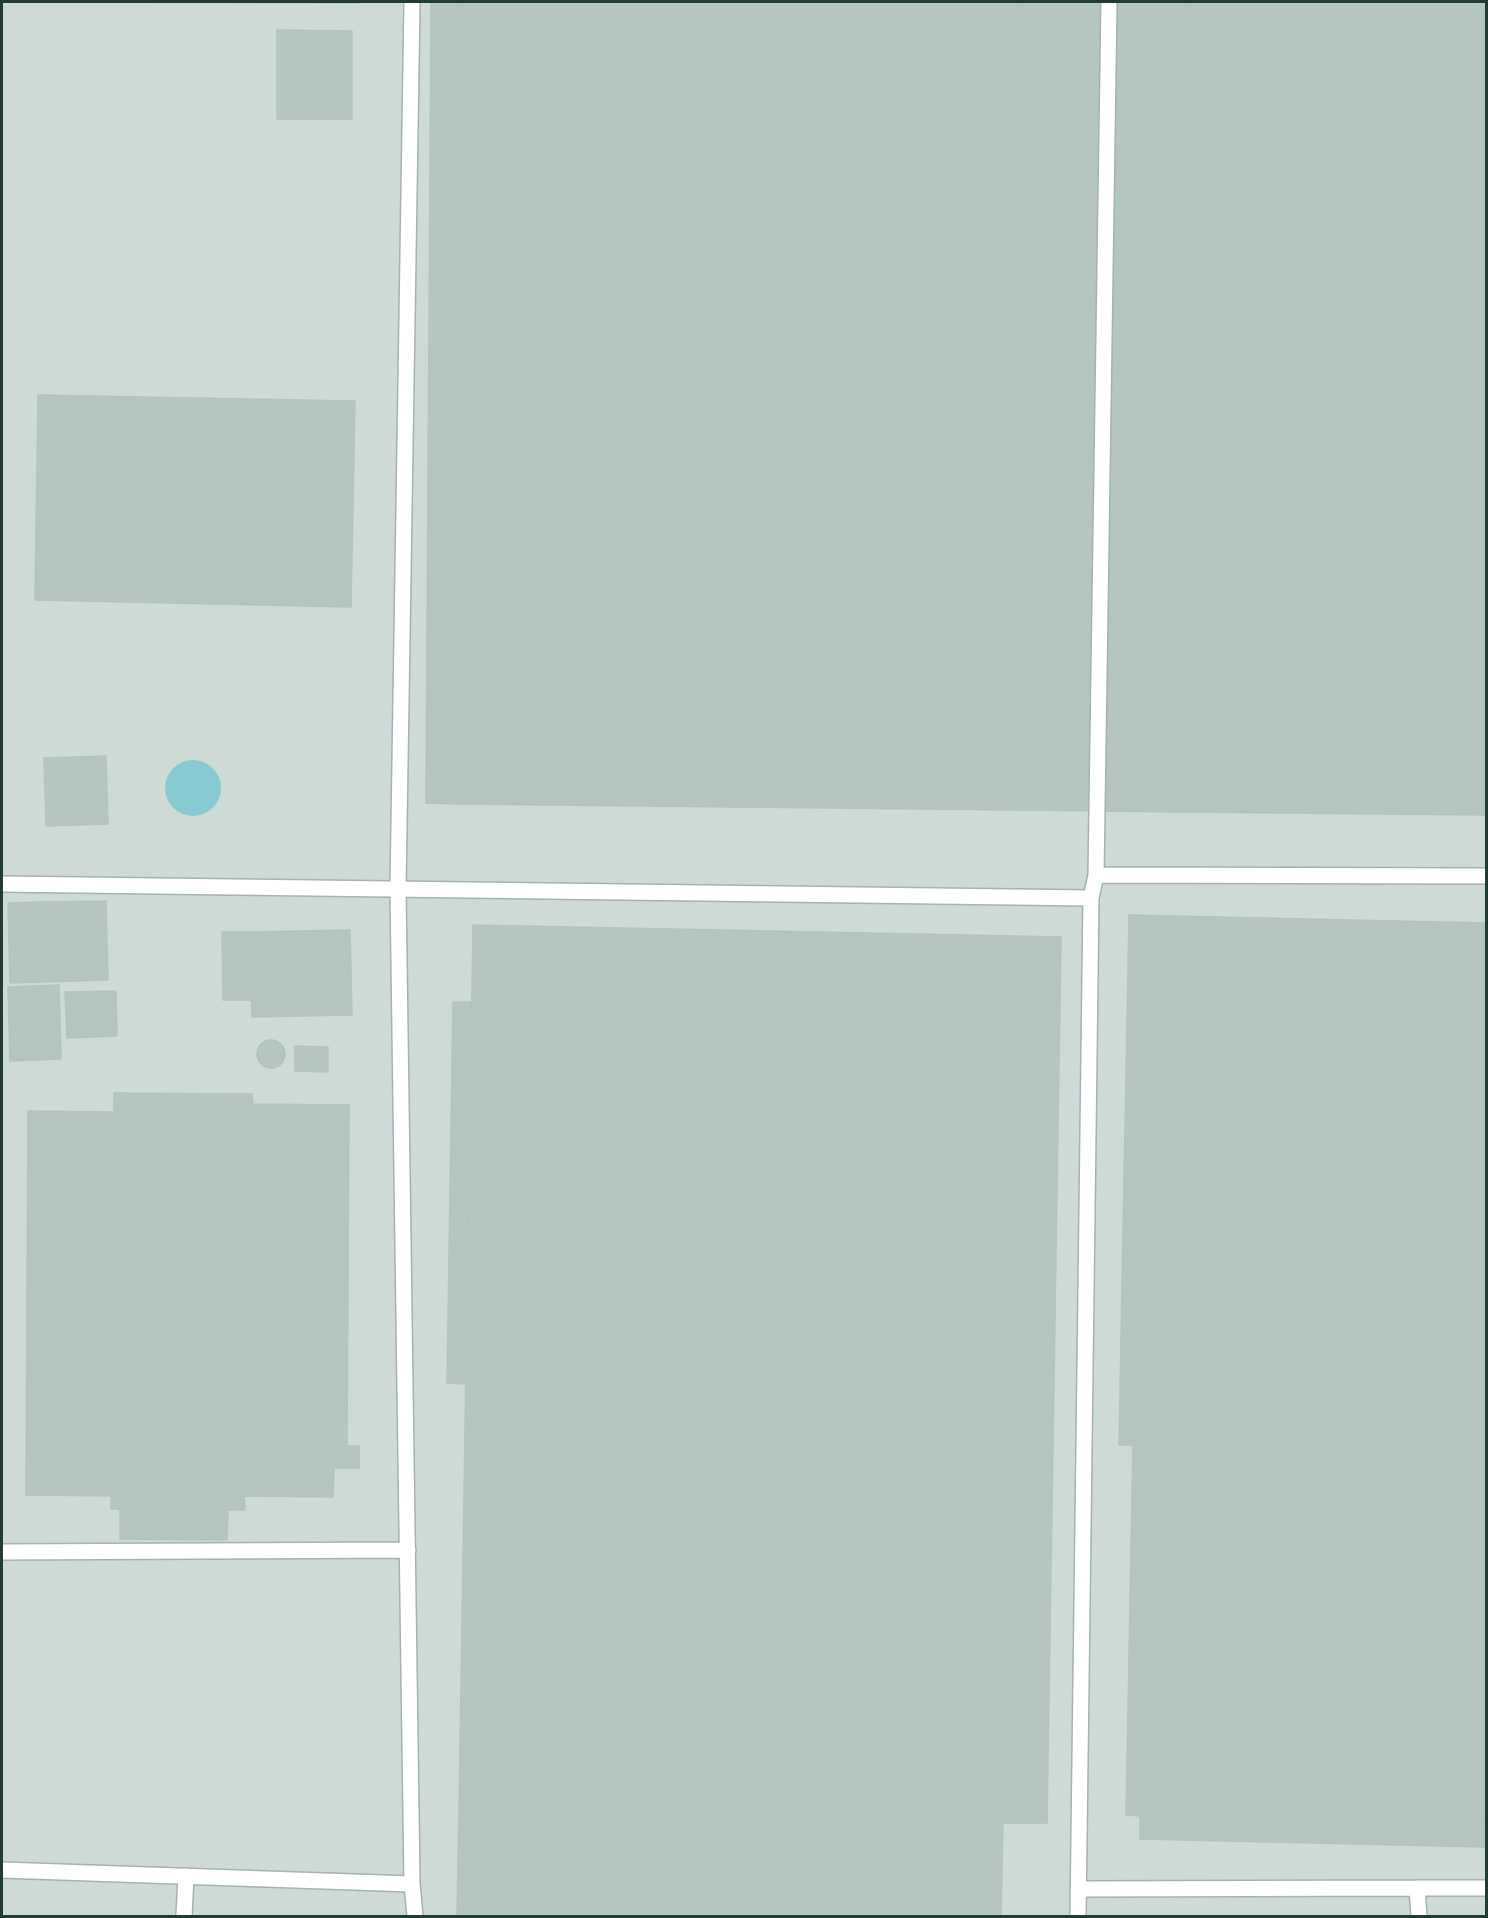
<!DOCTYPE html>
<style>
body{margin:0}
#map{position:relative;width:1488px;height:1918px;overflow:hidden;background:#e0ebe6;font-family:"Noto Sans",sans-serif}
canvas{display:block}
.frame{position:absolute;inset:0;border:3px solid #203c33;pointer-events:none}
</style>
<div id="map">
<canvas width="1488" height="1918"></canvas>
<div class="frame"></div>
</div>
<script>
const g = document.querySelector('canvas').getContext('2d');
g.lineJoin = 'round';
function fill(path, color) {
  g.fillStyle = color;
  g.fill(path, 'evenodd');
}
function poly(rows) {
  const path = new Path2D();
  for (const r of rows) {
    if (r.length === 3) {
      path.moveTo(r[0] + r[2], r[1]);
      path.arc(r[0], r[1], r[2], 0, 2 * Math.PI);
      continue;
    }
    path.moveTo(r[0], r[1]);
    for (let i = 2; i < r.length; i += 2) path.lineTo(r[i], r[i + 1]);
  }
  return path;
}
function trace(path, color, width, dash) {
  g.strokeStyle = color;
  g.lineWidth = width;
  g.lineCap = dash ? 'butt' : 'round';
  g.setLineDash(dash || []);
  g.stroke(path);
}
fill(poly([
 [2,2,1486,2,1486,1916,2,1916]
]), '#cedbd4');
fill(poly([
 [193,788,28]
]), '#86cbd2');
const building = poly([
 [43,2,359,2,359,3,43,2],
 [431,2,463,2,458,804,426,803,431,2],
 [463,2,1019,2,1013,810,458,804,463,2],
 [1019,2,1185,2,1180,812,1013,810,1019,2],
 [1185,2,1486,2,1486,815,1180,812,1185,2],
 [277,30,352,31,352,119,277,119,277,30],
 [38,395,355,401,351,607,35,600,38,395],
 [106,756,108,824,46,826,44,758,106,756],
 [106,901,108,980,42,982,40,902,106,901],
 [40,902,42,982,10,983,8,903,40,902],
 [1129,915,1486,923,1486,1824,1182,1817,1181,1840,1140,1839,1140,1816,1126,1815,1133,1445,1119,1445,1129,915],
 [473,925,1016,936,1003,1823,459,1812,473,925],
 [350,930,352,1015,252,1017,250,932,350,930],
 [222,932,250,932,252,1000,223,1000,222,932],
 [1016,936,1061,937,1047,1823,1003,1823,1016,936],
 [59,985,61,1059,10,1061,8,987,59,985],
 [116,991,117,1036,67,1038,65,992,116,991],
 [453,1002,472,1002,465,1384,447,1383,453,1002],
 [271,1054,14],
 [295,1046,328,1047,328,1072,295,1071,295,1046],
 [114,1093,252,1094,253,1104,349,1105,347,1446,359,1446,359,1468,334,1468,333,1497,244,1496,245,1510,228,1510,111,1509,111,1496,26,1495,28,1111,114,1112,114,1093],
 [120,1509,228,1510,227,1540,120,1539,120,1509],
 [459,1812,1003,1823,1001,1916,457,1916,459,1812],
 [1182,1817,1486,1824,1486,1847,1181,1840,1182,1817]
]);
fill(building, '#b5c6be');
trace(building, '#b2c5bc', 1.5);
const lane = poly([
 [412,2,398,889,412,1884,415,1916],
 [1096,875,1486,876],
 [2,884,1091,898],
 [2,1552,408,1550],
 [2,1870,412,1884],
 [1078,1889,1417,1888],
 [184,1916,186,1876],
 [1078,1916,1091,898,1096,875,1109,2],
 [1419,1916,1417,1888,1486,1888]
]);
trace(lane, '#a3b3ad', 18);
trace(lane, '#fff', 15);
</script>
